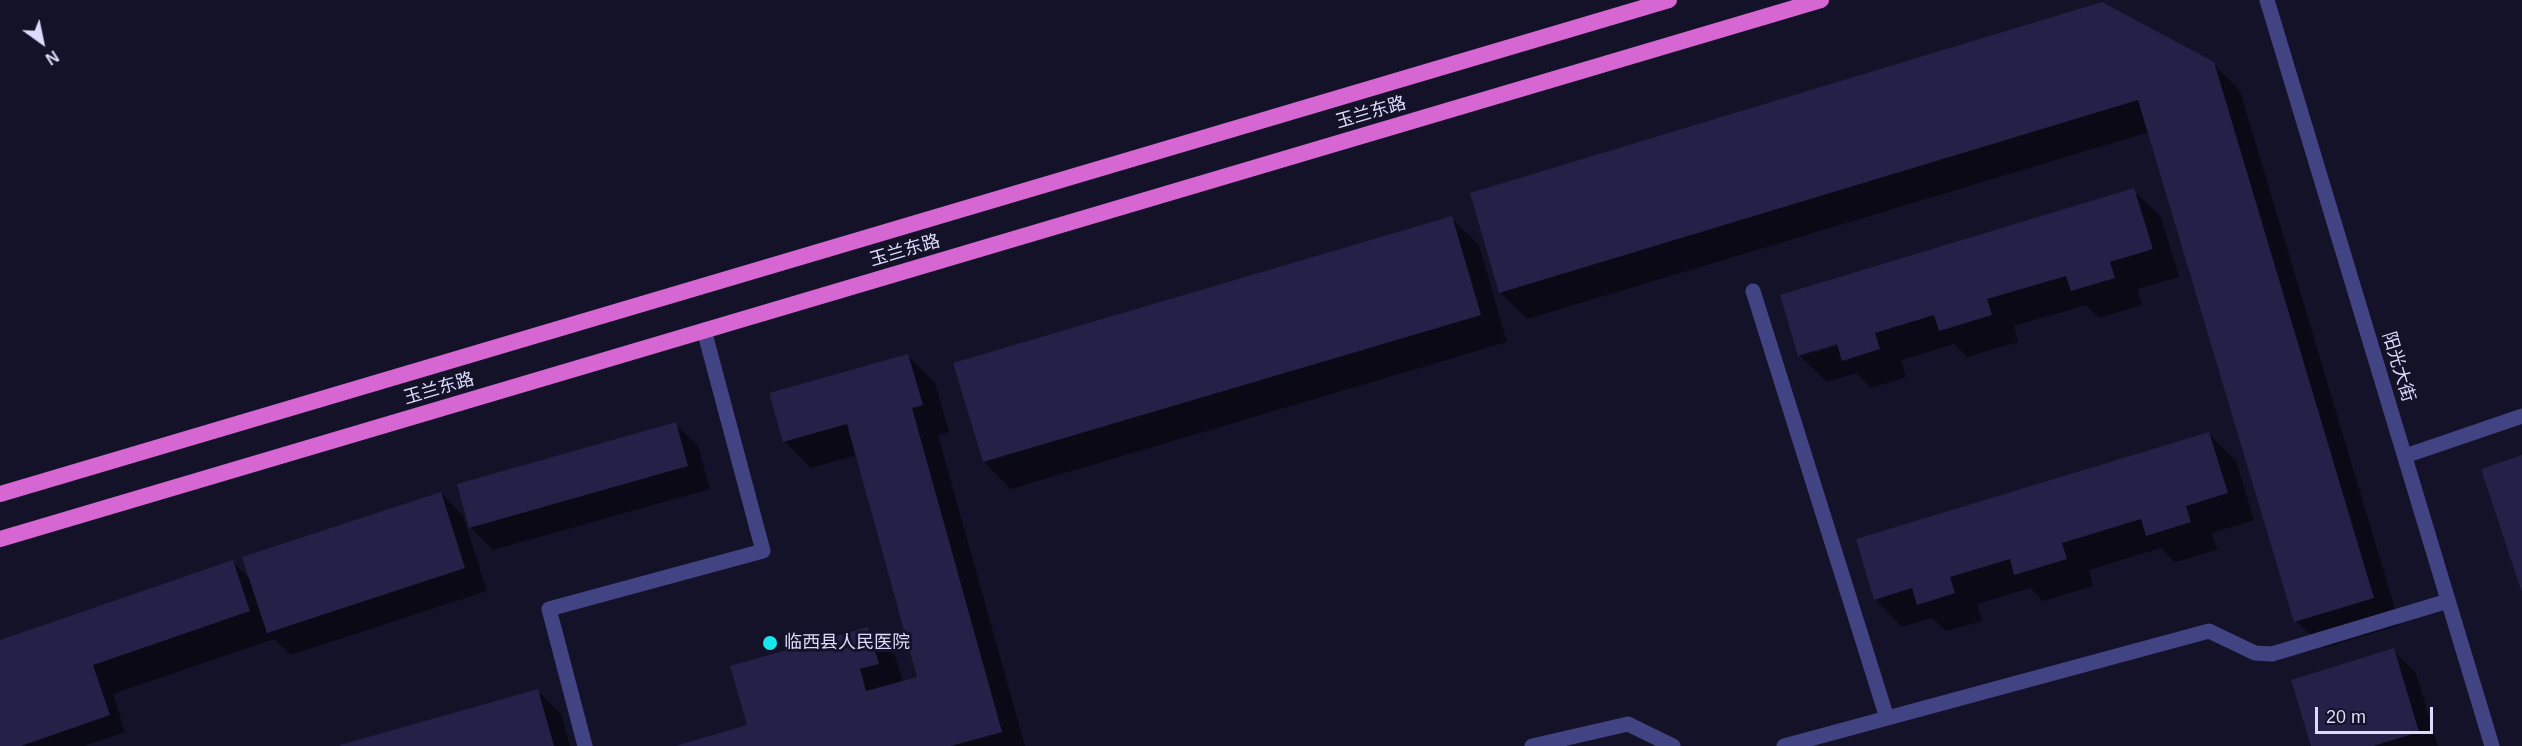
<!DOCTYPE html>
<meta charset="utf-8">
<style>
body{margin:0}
#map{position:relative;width:2522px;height:746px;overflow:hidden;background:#141228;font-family:Arial,sans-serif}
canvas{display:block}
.north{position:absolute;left:12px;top:12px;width:60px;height:60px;-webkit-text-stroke:4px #141228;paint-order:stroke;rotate:147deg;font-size:16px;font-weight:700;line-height:24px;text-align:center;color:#dddbfc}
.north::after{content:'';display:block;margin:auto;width:21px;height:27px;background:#dddbfc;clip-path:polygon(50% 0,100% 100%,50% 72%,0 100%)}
.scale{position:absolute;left:2315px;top:707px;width:118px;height:27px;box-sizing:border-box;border:3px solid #dddbfc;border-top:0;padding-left:8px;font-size:18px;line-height:21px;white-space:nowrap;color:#dddbfc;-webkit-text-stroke:4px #141228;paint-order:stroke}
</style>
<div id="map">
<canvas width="2522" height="746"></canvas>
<div class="north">N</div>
<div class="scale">20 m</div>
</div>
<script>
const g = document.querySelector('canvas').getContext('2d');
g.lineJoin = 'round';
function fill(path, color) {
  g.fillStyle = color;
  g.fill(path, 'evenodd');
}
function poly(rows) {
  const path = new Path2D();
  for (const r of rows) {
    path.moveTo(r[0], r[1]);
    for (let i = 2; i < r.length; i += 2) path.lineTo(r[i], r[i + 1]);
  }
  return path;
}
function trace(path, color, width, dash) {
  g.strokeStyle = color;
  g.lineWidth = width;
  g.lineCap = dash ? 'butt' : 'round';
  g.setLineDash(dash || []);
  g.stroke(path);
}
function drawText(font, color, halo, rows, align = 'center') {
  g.font = font + ' Arial,"Noto Sans SC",sans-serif';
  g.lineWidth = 6;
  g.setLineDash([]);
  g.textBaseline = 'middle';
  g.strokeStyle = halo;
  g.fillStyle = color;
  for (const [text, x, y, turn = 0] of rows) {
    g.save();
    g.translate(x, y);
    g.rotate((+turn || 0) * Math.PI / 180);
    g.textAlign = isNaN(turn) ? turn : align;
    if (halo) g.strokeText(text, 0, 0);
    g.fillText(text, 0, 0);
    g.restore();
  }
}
fill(poly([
 [2213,63,2240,91,2400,625,2323,648,2296,621,2149,132,1527,319,1500,292],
 [2133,190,2161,217,2179,277,2137,289,2142,305,2099,318,2086,305,2014,326,2018,342,1967,357,1954,344,1901,360,1906,377,1871,388,1856,373,1827,382,1799,355],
 [1843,341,1844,344,1815,352,1815,349],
 [1451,218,1479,245,1507,342,1011,489,984,462],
 [908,356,935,383,949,432,938,435,1025,746,678,746,748,726,868,629,895,656,903,682,919,678,857,455,811,468,784,441],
 [675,424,698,446,710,489,493,550,470,527],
 [2209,434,2236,461,2254,520,2212,533,2217,550,2175,562,2161,548,2089,570,2093,586,2043,601,2030,588,1977,604,1982,621,1946,631,1932,618,1902,627,1875,599],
 [441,493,463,516,487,591,291,655,274,639,113,694,125,732,84,746,0,746,0,641,232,562,251,580],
 [2393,650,2416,673,2438,746,2313,746],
 [538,691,561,714,570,746,343,746]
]), '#0007');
fill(poly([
 [2102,2,2214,62,2374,598,2294,622,2138,100,1499,293,1470,193],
 [2134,188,2153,249,2110,262,2115,278,2071,291,2066,276,1987,299,1992,315,1939,331,1934,315,1875,333,1880,349,1842,361,1837,344,1798,356,1780,295],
 [1452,216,1481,315,983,462,953,363],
 [908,354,923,405,912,408,1002,732,951,746,675,746,747,725,730,666,868,627,879,664,860,669,866,691,917,677,847,424,783,442,769,393],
 [676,422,688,466,469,528,457,484],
 [2209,432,2228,493,2186,506,2191,522,2146,536,2141,519,2062,543,2067,559,2014,575,2010,559,1950,577,1955,593,1917,605,1912,588,1874,600,1856,539],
 [2522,455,2522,593,2481,469],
 [441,492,465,568,267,633,242,557],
 [233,560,250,611,93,665,110,715,21,746,0,746,0,640],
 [2394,648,2419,732,2373,746,2311,746,2291,680],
 [538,689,554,746,340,746,340,745]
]), '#252047');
trace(poly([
 [1753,291,1887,718],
 [2405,456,2522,416],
 [585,746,549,609,763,551,704,330],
 [1532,746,1628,724,1673,746],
 [1784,746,2209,631,2255,653,2272,654,2448,601]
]), '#414383', 15);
trace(poly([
 [2267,0,2492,746]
]), '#414383', 15);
trace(poly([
 [0,494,1669,0],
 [0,539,1821,0]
]), '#d566d2', 16);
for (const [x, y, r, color] of [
 [770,643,8,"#17e7ed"]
]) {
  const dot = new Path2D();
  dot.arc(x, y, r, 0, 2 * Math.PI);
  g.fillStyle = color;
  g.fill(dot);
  trace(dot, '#141228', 2);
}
drawText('18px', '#dddbfc', '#141228', [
 ["玉兰东路",1371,113,-16],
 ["玉兰东路",905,251,-16],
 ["阳光大街",2398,367,73],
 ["玉兰东路",439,389,-16]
]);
drawText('18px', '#dddbfc', '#141228', [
 ["临西县人民医院",784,643]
], 'left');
</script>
